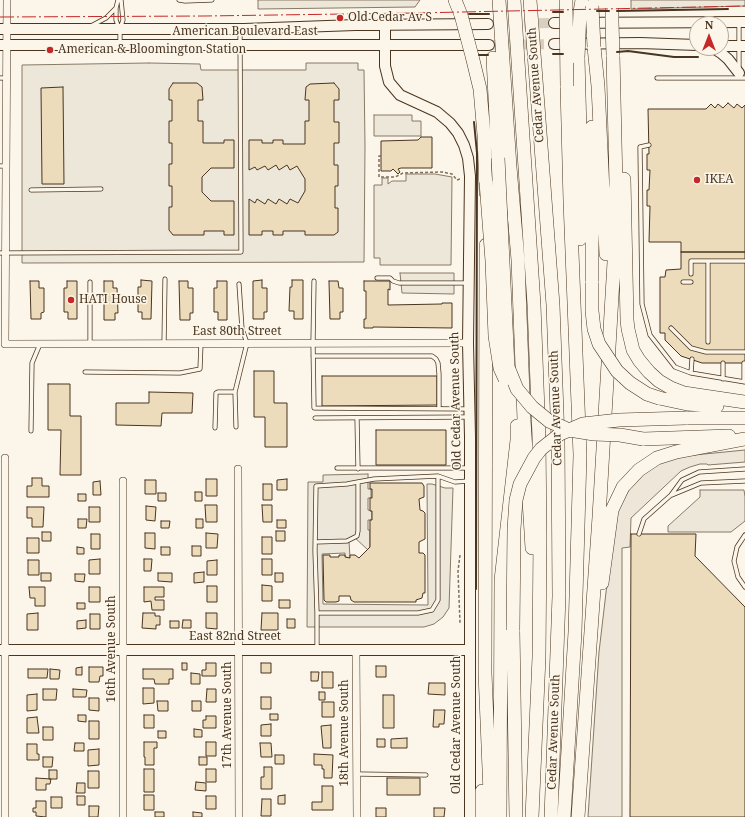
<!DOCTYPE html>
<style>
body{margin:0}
#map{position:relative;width:745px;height:817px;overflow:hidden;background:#fbf6e9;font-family:"Noto Serif",serif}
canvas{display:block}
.north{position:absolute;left:689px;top:16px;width:40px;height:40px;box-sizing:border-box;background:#fbf6e9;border:1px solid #b4a999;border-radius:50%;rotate:0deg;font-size:11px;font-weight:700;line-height:16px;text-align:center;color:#4a3520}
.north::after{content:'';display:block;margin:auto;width:14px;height:18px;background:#c62828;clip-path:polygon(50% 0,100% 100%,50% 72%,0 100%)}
</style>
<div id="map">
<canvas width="745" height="817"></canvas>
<div class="north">N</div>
</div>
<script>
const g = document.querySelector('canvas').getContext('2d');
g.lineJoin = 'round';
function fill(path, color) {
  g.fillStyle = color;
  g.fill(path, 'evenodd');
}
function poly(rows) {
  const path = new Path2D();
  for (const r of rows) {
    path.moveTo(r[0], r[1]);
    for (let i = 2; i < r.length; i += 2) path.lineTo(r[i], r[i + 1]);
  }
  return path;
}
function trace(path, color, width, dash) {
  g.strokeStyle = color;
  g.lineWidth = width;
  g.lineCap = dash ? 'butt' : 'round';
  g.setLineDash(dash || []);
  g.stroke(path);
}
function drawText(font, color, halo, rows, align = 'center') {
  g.font = font + ' "Noto Serif",serif';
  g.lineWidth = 3;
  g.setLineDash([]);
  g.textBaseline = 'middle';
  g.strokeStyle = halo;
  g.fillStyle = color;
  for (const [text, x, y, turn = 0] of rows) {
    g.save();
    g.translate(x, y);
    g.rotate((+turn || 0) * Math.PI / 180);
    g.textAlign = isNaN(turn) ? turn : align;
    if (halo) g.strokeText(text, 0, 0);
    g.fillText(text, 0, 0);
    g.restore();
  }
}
const green = poly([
 [745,450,745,462,708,465,707,464,700,464,690,467,681,471,631,518,630,547,622,548,622,817,588,817,599,652,611,550,618,509,633,483,654,465,674,457,745,450]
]);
fill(green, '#ede6d9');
trace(green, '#887966', 1);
const parking = poly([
 [258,0,420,0,415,7,258,9,258,0],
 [631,0,745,0,745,6,631,9,631,0],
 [149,63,200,64,201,70,306,70,306,63,358,63,358,70,364,70,365,146,364,262,22,263,22,65,149,63],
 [374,115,412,115,412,121,421,121,421,136,374,136,374,115],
 [406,174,435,174,452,177,451,265,380,265,380,258,374,258,374,185,382,185,382,178,388,178,388,184,392,181,406,181,406,174],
 [400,273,454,273,454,294,402,293,400,273],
 [368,474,368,489,371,489,371,498,368,498,368,510,372,511,372,520,368,520,368,530,370,530,370,547,368,550,353,536,349,541,350,558,345,557,345,553,322,554,323,604,428,605,427,484,432,484,445,488,453,488,449,608,443,617,434,624,424,627,307,627,308,482,323,482,323,475,368,474],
 [700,490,744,490,745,497,745,521,731,532,668,532,668,526,700,497,700,490]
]);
fill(parking, '#ede7d9');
trace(parking, '#887966', 1);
const building = poly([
 [173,83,197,83,202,87,203,100,198,100,198,121,203,121,203,143,224,143,224,140,234,140,234,168,211,168,202,177,202,192,211,201,234,201,234,235,224,235,224,231,204,231,204,235,173,235,169,230,169,207,172,207,172,186,169,186,169,164,172,164,172,143,169,143,169,121,172,121,172,100,169,100,169,89,173,83],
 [334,83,339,89,339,100,334,100,334,122,339,122,339,143,334,143,334,165,338,165,338,186,335,186,335,208,338,208,338,232,334,235,305,235,305,231,283,231,283,235,273,235,273,231,262,231,262,235,249,235,249,199,255,203,257,199,265,204,268,199,276,204,279,199,287,204,290,199,298,203,305,191,305,179,297,166,290,170,287,165,279,170,276,165,268,170,265,166,257,170,255,167,249,170,249,140,262,140,262,143,273,143,273,140,283,140,283,144,305,144,305,121,309,121,309,100,305,100,306,87,310,84,334,83],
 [63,87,64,184,42,184,41,88,63,87],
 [728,103,734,108,737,104,742,108,745,105,745,252,681,252,681,242,649,242,650,206,647,206,647,190,649,190,650,170,647,170,647,154,649,154,648,109,706,109,711,104,715,108,718,104,723,108,728,103],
 [421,137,432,137,432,168,401,168,398,169,400,172,398,174,393,169,391,171,381,171,381,141,418,140,421,137],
 [681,252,745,252,745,363,702,363,681,356,665,340,665,333,660,333,660,277,665,277,666,270,681,269,681,252],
 [141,280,152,281,151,319,142,319,142,312,138,312,138,287,141,287,141,280],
 [262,280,262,288,267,288,267,312,264,312,264,319,253,319,253,281,262,280],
 [292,280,303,280,303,319,294,319,294,311,289,311,290,287,292,287,292,280],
 [30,281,39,281,39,288,44,288,44,312,41,313,41,319,31,319,30,281],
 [67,281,77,281,77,319,68,319,68,312,64,312,64,288,67,288,67,281],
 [104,281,113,281,113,288,117,288,118,313,115,313,115,320,104,320,104,281],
 [179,281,188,281,188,288,193,288,193,313,190,313,190,320,180,320,179,281],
 [217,281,227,281,227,320,218,320,218,312,214,312,214,288,217,288,217,281],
 [329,281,338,281,339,288,343,288,343,312,340,312,340,319,330,319,329,281],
 [364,281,390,281,390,290,388,289,388,305,442,304,442,303,452,303,452,328,373,327,373,328,364,328,364,319,366,319,366,291,364,291,364,281],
 [254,371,274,371,274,403,287,403,287,447,265,447,265,417,254,417,254,371],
 [322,376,437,376,437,405,322,406,322,376],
 [48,384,70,384,70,416,81,416,81,475,60,475,61,430,48,430,48,384],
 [149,392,193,393,192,413,162,413,161,426,116,425,116,403,149,403,149,392],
 [376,430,446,430,446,465,376,465,376,430],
 [32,478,42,478,42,486,49,486,49,497,27,497,27,486,32,486,32,478],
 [206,479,217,479,217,496,206,496,206,479],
 [287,479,287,490,277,490,277,480,287,479],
 [145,480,156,480,156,494,145,494,145,480],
 [100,481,101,495,93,495,93,482,100,481],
 [370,483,422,483,424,486,424,497,419,499,420,510,423,511,425,513,425,539,419,542,419,553,423,553,425,555,425,593,423,593,422,598,416,600,416,602,354,602,351,600,350,596,339,596,339,601,336,602,326,602,324,600,323,555,330,555,330,557,339,557,339,555,345,555,345,557,350,558,350,555,355,555,359,558,370,547,370,520,372,520,372,511,370,511,370,498,372,498,372,489,370,489,370,483],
 [263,484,272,484,272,500,263,500,263,484],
 [195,492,202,492,202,501,195,501,195,492],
 [158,493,166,493,166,501,158,501,158,493],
 [78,494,86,494,86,501,78,501,78,494],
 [205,505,217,505,217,522,206,522,205,505],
 [262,505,272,505,272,522,263,522,262,505],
 [146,506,156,507,155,521,146,520,146,506],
 [27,507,44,507,43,527,32,527,32,518,27,518,27,507],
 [89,507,100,507,100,522,89,522,89,507],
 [78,519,87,519,86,528,78,528,78,519],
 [196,519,203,519,203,528,196,528,196,519],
 [277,520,286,520,286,528,277,528,277,520],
 [161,521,170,521,169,528,161,528,161,521],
 [276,531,285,531,285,541,276,541,276,531],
 [42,532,51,532,51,541,42,541,42,532],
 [145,533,155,533,155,549,145,548,145,533],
 [206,533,218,534,217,548,206,548,206,533],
 [91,534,100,534,100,549,91,549,91,534],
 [631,534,696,534,695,556,745,607,745,817,630,817,631,534],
 [262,537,272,537,272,554,262,554,262,537],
 [27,538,39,538,39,553,27,553,27,538],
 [192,546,201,546,201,556,192,556,192,546],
 [77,547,84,548,84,554,77,554,77,547],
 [161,547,170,547,170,555,161,555,161,547],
 [100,559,100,574,89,574,89,560,100,559],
 [144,559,152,559,151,571,144,571,144,559],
 [262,559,272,559,272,575,262,575,262,559],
 [28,560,39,560,39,575,28,575,28,560],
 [217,560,217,575,207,575,207,561,217,560],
 [204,572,204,582,194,583,194,573,204,572],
 [41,573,51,573,51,581,41,581,41,573],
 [158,573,172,573,172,582,158,581,158,573],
 [275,573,283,573,283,582,275,582,275,573],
 [75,574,85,574,84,582,75,581,75,574],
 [262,585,272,586,272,601,262,601,262,585],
 [207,586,217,586,217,602,207,602,207,586],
 [29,587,45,587,45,606,35,606,35,598,30,598,29,587],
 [89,587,100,587,100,602,89,602,89,587],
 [144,587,164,587,164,597,155,597,155,600,164,600,164,610,152,610,151,601,144,602,144,587],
 [279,600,290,600,290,608,279,608,279,600],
 [77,603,85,603,85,609,77,609,77,603],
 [38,613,38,630,27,630,27,614,38,613],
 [143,613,155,613,155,616,160,616,160,625,156,625,156,629,142,628,143,613],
 [206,613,217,613,217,629,206,628,206,613],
 [262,613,278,613,278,630,261,630,262,613],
 [90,614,100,614,100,629,90,629,90,614],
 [287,619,295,619,295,628,287,628,287,619],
 [86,620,86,628,77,629,77,621,86,620],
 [183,620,191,620,191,628,182,628,183,620],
 [170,621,179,621,179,628,170,628,170,621],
 [182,663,187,663,187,670,182,670,182,663],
 [206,663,216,663,216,676,202,676,202,670,206,670,206,663],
 [261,663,271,663,271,673,261,673,261,663],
 [376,666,386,666,386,677,376,677,376,666],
 [82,667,82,675,76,675,76,668,82,667],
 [89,667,103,667,103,676,100,676,99,682,89,682,89,667],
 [28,669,48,669,47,678,28,678,28,669],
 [50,669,60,670,59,679,50,679,50,669],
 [143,669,173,669,173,679,169,679,169,684,155,684,154,679,143,679,143,669],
 [311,672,319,672,318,681,311,681,311,672],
 [322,672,333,672,333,688,322,688,322,672],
 [191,673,200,674,200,684,191,684,191,673],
 [429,683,445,683,445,695,428,694,429,683],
 [143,688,154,688,154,703,143,704,143,688],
 [43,689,57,689,56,700,43,700,43,689],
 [73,689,87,690,86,697,73,697,73,689],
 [207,689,216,689,216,702,206,702,207,689],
 [319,692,325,692,325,700,319,700,319,692],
 [37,694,37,710,27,711,27,695,37,694],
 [383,695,394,695,394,728,383,728,383,695],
 [261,697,271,697,271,709,261,709,261,697],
 [89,698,99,698,99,711,89,710,89,698],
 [157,701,168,701,168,711,158,711,157,701],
 [192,701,201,701,201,711,192,711,192,701],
 [322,702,334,702,334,717,322,717,322,702],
 [434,710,445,710,444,724,439,724,439,727,433,727,434,710],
 [270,714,278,714,278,720,270,720,270,714],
 [78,715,86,715,86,722,78,721,78,715],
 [144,715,154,715,154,728,144,728,144,715],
 [206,716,216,716,216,728,203,728,203,720,206,720,206,716],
 [37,717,39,733,27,733,27,718,37,717],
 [89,721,99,721,99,739,89,739,89,721],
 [271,724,271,736,261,736,261,725,271,724],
 [331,725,331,748,323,748,321,726,331,725],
 [43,727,53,727,53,740,43,740,43,727],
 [194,729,202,730,202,737,194,737,194,729],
 [158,731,166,731,166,738,158,738,158,731],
 [407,738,407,748,391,748,391,739,407,738],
 [377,739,385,739,385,747,377,747,377,739],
 [144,742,157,742,157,748,154,748,154,765,145,765,145,757,144,757,144,742],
 [206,742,216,742,216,756,206,756,206,742],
 [75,743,84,743,84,751,74,751,75,743],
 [260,743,271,743,272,757,261,757,260,743],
 [27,744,37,744,37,754,39,754,39,760,27,760,27,744],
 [99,749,99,765,88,766,88,750,99,749],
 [314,754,333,755,332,778,324,778,324,769,322,769,322,765,314,765,314,754],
 [275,755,284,755,284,764,275,764,275,755],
 [43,757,53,757,52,767,43,767,43,757],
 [199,757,207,757,207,765,199,765,199,757],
 [264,767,272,767,272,789,261,789,261,777,264,777,264,767],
 [144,769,154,769,154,792,144,792,144,769],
 [206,769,216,769,216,782,206,782,206,769],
 [49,770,57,770,57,779,49,779,49,770],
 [88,771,99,771,99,788,88,788,88,771],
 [36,778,51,779,50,784,46,784,46,790,36,790,36,778],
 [387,778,420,778,420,795,387,795,387,778],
 [196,782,206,783,206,791,195,790,196,782],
 [77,783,85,783,85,793,76,793,77,783],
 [322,786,333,786,333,810,312,810,312,802,322,802,322,786],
 [144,795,154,795,154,810,144,810,144,795],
 [285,795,285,804,278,804,278,796,285,795],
 [77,796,85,796,85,805,77,805,77,796],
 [206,796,216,796,216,809,206,809,206,796],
 [51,797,62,797,62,808,51,808,51,797],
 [262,799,271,799,271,816,261,816,262,799],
 [36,801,46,801,46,817,36,816,36,812,33,812,33,808,36,808,36,801],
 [89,806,99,806,98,817,89,817,89,806],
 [376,808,386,808,386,817,376,817,376,808],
 [434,808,445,808,444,817,434,817,434,808],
 [155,812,164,812,164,817,155,817,155,812],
 [193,812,202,813,202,817,193,817,193,812]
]);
fill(building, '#ecdcbc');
trace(building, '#4a3520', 1);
trace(poly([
 [494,24,554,23],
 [489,45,554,44]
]), '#d8cfc1', 10, [10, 5]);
const lane = poly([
 [179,0,185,1,212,0],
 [116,9,116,20,119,28],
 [91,26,106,18,116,8,118,0],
 [120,44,120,29,123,20,121,0],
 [739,69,739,23],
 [0,78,6,78],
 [657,78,745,78],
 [649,145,640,147,642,304,650,335,675,367,691,373,745,382],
 [0,166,6,166],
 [31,190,101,189],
 [0,253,241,252,240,30],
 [691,274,691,261,745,261],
 [377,278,390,278,393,281,399,283,468,283],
 [314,281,313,343,314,408,469,409],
 [90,282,90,344],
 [683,282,691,282],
 [671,328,691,348,706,352,745,352],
 [708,342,708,261],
 [164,344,165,279],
 [313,356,432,356,436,359,438,363,439,374,439,408],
 [85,372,180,373,200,369,201,343],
 [691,373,692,359],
 [723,379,723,363],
 [744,382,744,363],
 [315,418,469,417],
 [357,418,358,469],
 [236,427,235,392,247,343,242,329,239,284],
 [215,428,216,393,218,392,235,392],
 [31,431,32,363,40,344],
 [337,468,469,468],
 [672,495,701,483,745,481],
 [639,534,644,519,671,495,682,480,699,472,745,469],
 [745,535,737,547,734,561,738,577,745,587],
 [315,542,347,541,357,536,358,531,358,483],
 [317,613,418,613,432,610,438,600,438,476],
 [317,649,317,613,315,551,316,486,347,484,374,479,438,476,455,482,469,481],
 [357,774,426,775]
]);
const street = poly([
 [7,0,5,344,468,343],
 [5,458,5,817],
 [238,469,239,817],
 [356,650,357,817],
 [123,817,123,481]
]);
const secondary = poly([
 [554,23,745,22],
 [385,25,385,66,389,82,400,95,437,112,450,123,458,133,464,145,468,158,470,176,468,343,470,437,470,817],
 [0,29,244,29,355,25,488,24],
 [554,44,640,43,697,45],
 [0,45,489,45],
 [721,46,745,46],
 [713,48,721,53,728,59,739,73],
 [0,650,470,650]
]);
const highway = poly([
 [455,0,461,15],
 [499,0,510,167,518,260,524,420,532,548],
 [514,0,534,305,539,438,540,538,539,657,532,817],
 [530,0,553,305,558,440,559,596,551,817],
 [580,12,582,0],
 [594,47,598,86,606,254],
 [472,56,480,89,484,135,486,193],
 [493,58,498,158],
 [578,58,581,169,580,239],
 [592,127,592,283],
 [624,179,627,320,628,329,633,350,639,360,649,372,659,381,671,388,684,393,697,395,745,402],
 [486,245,485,673,491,817],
 [659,398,687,404,717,406],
 [686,418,745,418],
 [643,439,729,436],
 [602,583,612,510,623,487,639,470,657,458,676,452,745,439],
 [513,630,516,817],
 [482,817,482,791],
 [500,817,501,580,517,440,517,426],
 [564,817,575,632,580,455,570,201,567,86],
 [578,817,599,517,614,262,616,184,613,55]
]);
trace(lane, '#4a3520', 5);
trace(street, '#4a3520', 8);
trace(secondary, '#4a3520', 12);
trace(highway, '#4a3520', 14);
trace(poly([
 [381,156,379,156,379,177,395,177,403,173,442,172,452,174,457,180,460,179],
 [460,555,458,571,460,623]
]), '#7f6f5c', 1.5, [3, 2]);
trace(lane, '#fbf6e9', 3.5);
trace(street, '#fbf6e9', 7);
trace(secondary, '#fbf6e9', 10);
trace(highway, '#fbf6e9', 13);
const highwayBridge = poly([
 [566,0,567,86],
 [592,6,594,47],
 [612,8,612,22,613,55],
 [461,15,472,56],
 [578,58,580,12],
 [498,158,508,367,517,389,532,407,549,421,569,430,594,434,620,435,643,439],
 [486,182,492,261,495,336,500,368,505,379],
 [592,283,592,311,594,329,599,344,617,371,630,383,647,394,659,398],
 [513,630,514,529,516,500,520,484,534,458,541,449,560,434,583,424,619,420,686,418]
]);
trace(highwayBridge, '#4a3520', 14, []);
trace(highwayBridge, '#fbf6e9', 13);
trace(poly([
 [597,11,609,11],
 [617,11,728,9],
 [553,12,563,12],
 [469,14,489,14],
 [617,52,628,51,674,57,698,57],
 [553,54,563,54],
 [479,55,488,55],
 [474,122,477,153,476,589]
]), '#4a3520', 2);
trace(poly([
 [0,17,205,16,415,13,745,6]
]), '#c62828', 1, [14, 3, 2, 3]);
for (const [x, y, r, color] of [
 [340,18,4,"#c62828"],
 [50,50,4,"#c62828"],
 [697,180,4,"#c62828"],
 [71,300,4,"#c62828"]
]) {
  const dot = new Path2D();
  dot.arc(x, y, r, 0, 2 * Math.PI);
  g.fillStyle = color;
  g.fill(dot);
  trace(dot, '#fbf6e9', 1.5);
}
drawText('12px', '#4a3520', '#fbf6e9', [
 ["Old Cedar Av S",348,18],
 ["American & Bloomington Station",58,50],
 ["IKEA",705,180],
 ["HATI House",79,300]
], 'left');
drawText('12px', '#4a3520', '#fbf6e9', [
 ["American Boulevard East",245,32],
 ["Cedar Avenue South",536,85,-94],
 ["East 80th Street",237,332],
 ["Old Cedar Avenue South",456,401,-91],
 ["Cedar Avenue South",556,408,-92],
 ["East 82nd Street",235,637],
 ["16th Avenue South",112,649,-90],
 ["17th Avenue South",228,715,-90],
 ["Old Cedar Avenue South",457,725,-90],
 ["Cedar Avenue South",554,732,-88],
 ["18th Avenue South",345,733,-90]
]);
</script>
